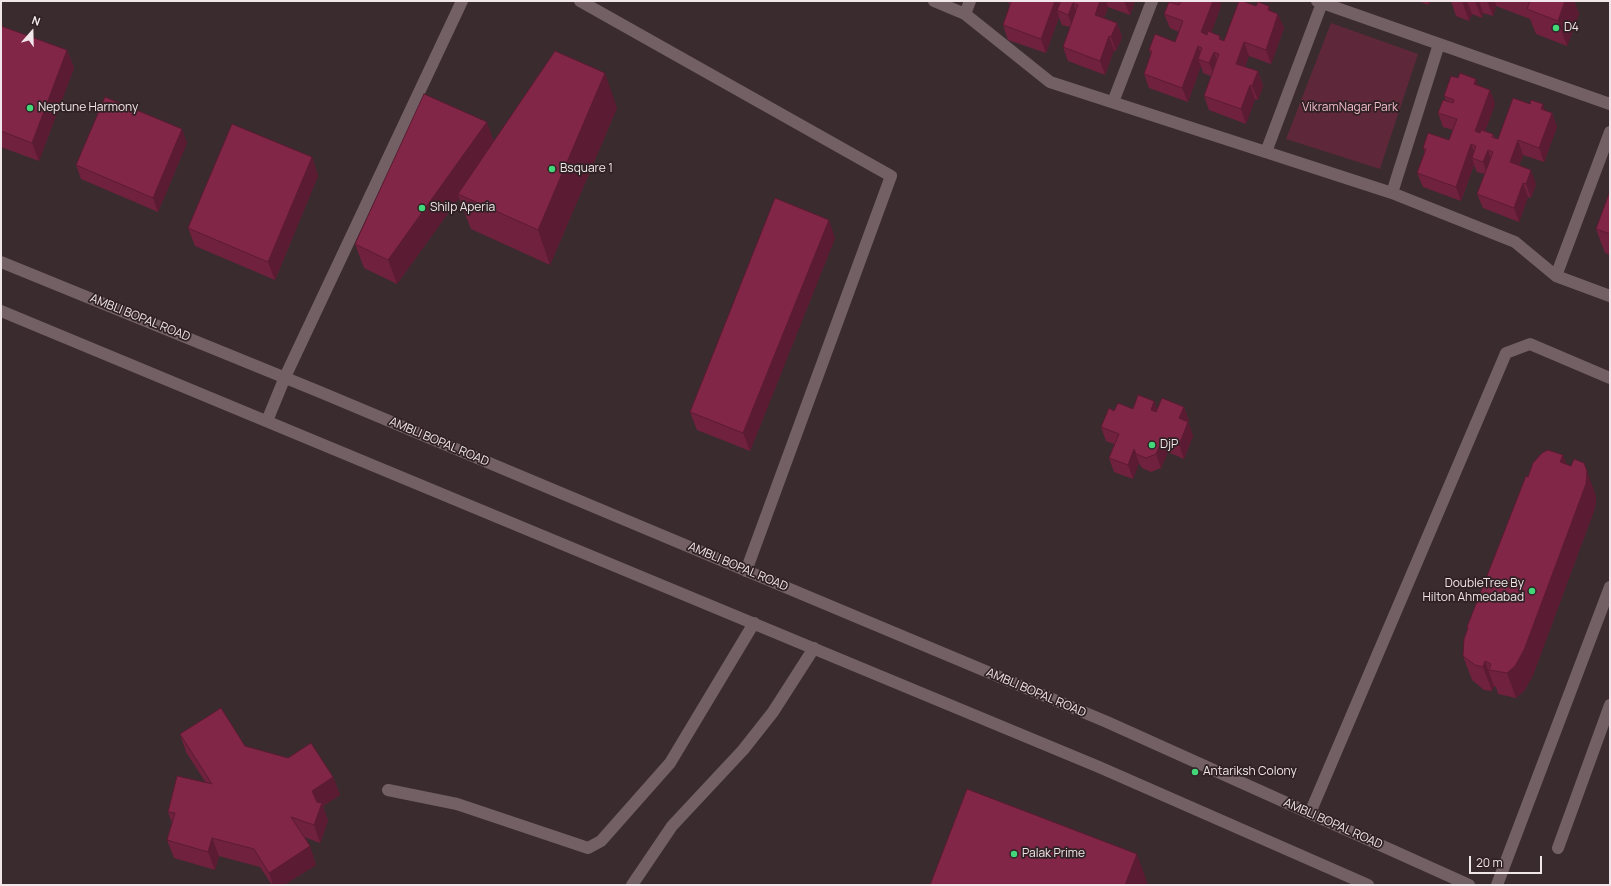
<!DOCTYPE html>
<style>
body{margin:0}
#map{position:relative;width:1611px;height:886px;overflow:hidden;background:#3a2b2f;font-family:Manrope,sans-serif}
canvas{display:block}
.frame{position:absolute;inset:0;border:2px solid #f1e6e9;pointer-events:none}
.north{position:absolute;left:12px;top:12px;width:40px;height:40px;-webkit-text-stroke:3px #302125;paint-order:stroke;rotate:20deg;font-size:11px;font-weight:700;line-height:16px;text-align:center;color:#f1e6e9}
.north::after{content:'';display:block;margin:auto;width:14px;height:18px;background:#f1e6e9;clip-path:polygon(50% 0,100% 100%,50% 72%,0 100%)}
.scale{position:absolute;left:1469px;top:856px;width:73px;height:18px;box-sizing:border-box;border:2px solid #f1e6e9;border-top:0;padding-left:5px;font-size:12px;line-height:14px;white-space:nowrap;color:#f1e6e9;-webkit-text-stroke:3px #302125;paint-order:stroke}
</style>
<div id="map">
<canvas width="1611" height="886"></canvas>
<div class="frame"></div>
<div class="north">N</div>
<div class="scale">20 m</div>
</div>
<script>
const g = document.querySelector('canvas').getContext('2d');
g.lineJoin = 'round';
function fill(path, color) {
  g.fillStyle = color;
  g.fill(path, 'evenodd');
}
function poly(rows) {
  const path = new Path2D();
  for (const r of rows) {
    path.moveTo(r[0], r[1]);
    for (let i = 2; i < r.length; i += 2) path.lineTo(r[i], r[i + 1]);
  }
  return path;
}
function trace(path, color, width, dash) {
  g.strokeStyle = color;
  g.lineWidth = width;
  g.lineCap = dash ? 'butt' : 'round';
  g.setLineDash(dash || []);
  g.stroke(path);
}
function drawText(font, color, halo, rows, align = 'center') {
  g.font = font + ' Manrope,sans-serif';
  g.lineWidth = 3.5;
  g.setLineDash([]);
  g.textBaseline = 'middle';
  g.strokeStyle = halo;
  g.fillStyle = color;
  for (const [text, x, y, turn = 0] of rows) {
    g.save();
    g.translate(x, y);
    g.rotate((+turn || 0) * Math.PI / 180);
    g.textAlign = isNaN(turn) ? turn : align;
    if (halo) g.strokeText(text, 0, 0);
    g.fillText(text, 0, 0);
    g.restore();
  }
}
fill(poly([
 [1331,23,1418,54,1380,169,1286,139]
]), '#5e283a');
trace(poly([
 [580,1,891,176,746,571],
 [934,1,965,14,970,1],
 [1317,1,1610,104],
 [965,14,1050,82,1392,193,1515,242,1556,276,1610,296],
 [1113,102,1152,1],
 [1266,152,1322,3],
 [1392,193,1439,44],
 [1,262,320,392,1107,722,1469,885],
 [1556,276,1610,132],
 [1,311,1099,767,1368,885],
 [267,421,285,377,462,1],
 [388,790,457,804,588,848,601,841,670,763,754,623],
 [1310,813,1506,353,1530,344,1610,378],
 [1558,848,1610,705],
 [632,885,672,826,743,750,773,712,814,648],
 [1497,885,1610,587]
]), '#726064', 12);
fill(poly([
 [1008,1,1135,1,1130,15,1108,7,1104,18,1117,23,1122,37,1116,51,1114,50,1105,75,1068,61,1063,47,1070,27,1062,25,1059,17,1046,53,1008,40,1003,25,1010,6],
 [1171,1,1220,1,1221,6,1211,33,1220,36,1221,40,1224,41,1256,6,1269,6,1271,12,1284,28,1271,64,1249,56,1245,67,1258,71,1263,86,1258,100,1255,99,1246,124,1209,110,1204,96,1211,76,1203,73,1201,66,1188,102,1149,88,1144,74,1151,55,1149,50,1175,42,1179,32,1170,28,1164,14,1172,3],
 [1418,1,1430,1,1429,5],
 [1451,1,1574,1,1579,14,1567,46,1536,34,1530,19,1496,6,1493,16,1483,13,1482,18,1472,14,1469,21,1456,16],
 [1,26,67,50,74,68,39,161,1,147],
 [1479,86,1490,90,1495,104,1485,131,1493,134,1495,138,1498,139,1545,110,1552,113,1557,127,1544,162,1523,155,1519,165,1536,184,1531,198,1528,197,1519,222,1483,208,1477,194,1485,174,1477,172,1474,165,1461,201,1423,187,1417,173,1425,153,1423,148,1449,140,1453,130,1443,127,1438,113,1446,101,1444,96],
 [617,108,550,265,471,229,459,198,397,284,364,268,355,244,494,141],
 [187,143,158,212,81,179,76,165],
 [312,157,318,176,275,280,195,246,188,228],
 [1610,191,1610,255,1605,253,1596,229],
 [835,238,750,451,697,430,690,412],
 [1154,401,1157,410,1184,407,1189,421,1188,422,1193,436,1184,459,1168,452,1161,468,1151,472,1142,468,1139,463,1133,479,1114,472,1109,458,1114,444,1106,441,1101,427,1114,411,1133,409],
 [1566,464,1596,496,1595,508,1533,675,1524,691,1516,698,1498,694,1496,687,1494,686,1492,691,1484,690,1472,680,1463,656,1468,629,1467,627,1528,477],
 [180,734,245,746,333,777,340,795,323,806,328,821,320,843,304,837,310,846,316,865,284,885,272,885,260,867,219,856,215,870,174,858,167,840,172,823,168,812,206,783,186,752]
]), '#70213e');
fill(poly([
 [1055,1,1058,1,1062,11,1057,10,1059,17,1046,53,1041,39],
 [1100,1,1106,1,1108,7,1100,29,1095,15],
 [1124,1,1135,1,1130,15],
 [1213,1,1220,1,1221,6,1206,47,1201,32],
 [1427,1,1430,1,1429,5],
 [1462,1,1467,1,1472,14,1469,21],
 [1475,1,1479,1,1483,13,1482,18],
 [1487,1,1495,1,1496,6,1493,16],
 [1561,1,1574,1,1579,14,1567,46,1558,21],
 [1073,3,1078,17,1073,29,1068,15],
 [1269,6,1274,20,1268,10],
 [1278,14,1284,28,1271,64,1266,50],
 [1117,23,1122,37,1116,51,1111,37],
 [1109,36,1114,50,1105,75,1100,61],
 [1244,42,1249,56,1241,78,1236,64],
 [1198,46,1203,60,1198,59,1201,66,1188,102,1182,88],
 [67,50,74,68,39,161,32,143],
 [1214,52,1219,66,1215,77,1209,63],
 [1258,71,1263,86,1258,100,1252,86],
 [605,73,617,108,550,265,538,230],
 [1476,79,1481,93,1474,84],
 [1250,85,1255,99,1246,124,1241,109],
 [1490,90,1495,104,1480,145,1475,131],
 [1543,104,1548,118,1541,109],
 [1552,113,1557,127,1544,162,1539,148],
 [487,122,496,147,458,194,459,198,397,284,388,260],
 [182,129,187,143,158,212,153,198],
 [1518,140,1523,155,1515,176,1510,162],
 [1471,144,1477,158,1472,158,1474,164,1461,201,1456,187],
 [1488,150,1493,164,1488,176,1483,162],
 [312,157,318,176,275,280,268,262],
 [1531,170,1536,184,1531,198,1526,184],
 [1523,183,1528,197,1519,222,1514,208],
 [829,220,835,238,750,451,743,433],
 [1154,401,1159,415,1151,410],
 [1184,407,1189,421,1188,422,1193,436,1184,459,1179,445,1179,418],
 [1163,438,1168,452,1161,468,1156,454],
 [1134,449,1139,463,1133,479,1128,465],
 [1563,455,1572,479,1560,462],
 [1587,471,1596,496,1595,508,1533,675,1524,691,1516,698,1507,673],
 [1485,661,1494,686,1492,691,1483,667],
 [333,777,340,795,323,806,328,821,320,843,314,825,312,791],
 [212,838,219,856,215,870,208,852],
 [310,846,316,865,284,885,273,885,269,873],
 [1137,854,1148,885,1125,885]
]), '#5b1b32');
const building = poly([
 [1009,1,1055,1,1041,39,1003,25,1011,2,1009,1],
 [1061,1,1100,1,1095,15,1117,23,1111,37,1109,36,1100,61,1063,47,1078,5,1073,3,1068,15,1057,10,1061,1],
 [1178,1,1213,1,1201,32,1207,35,1208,31,1220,36,1219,39,1224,41,1239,1,1242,1,1256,6,1258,2,1269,6,1268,10,1278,14,1266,50,1244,42,1236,64,1258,71,1252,86,1250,85,1241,109,1204,96,1219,54,1214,52,1209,63,1198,59,1202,48,1198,46,1182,88,1144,74,1152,51,1149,50,1155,34,1175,42,1183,21,1164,14,1169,2,1179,5,1181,2,1178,1],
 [1530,1,1565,1,1558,21,1527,9,1530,1],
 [1,26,67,50,32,143,1,131,1,26],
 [555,51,605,73,538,230,458,194,555,51],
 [1460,73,1476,79,1474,84,1490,90,1475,131,1480,133,1481,130,1493,134,1492,137,1498,139,1513,98,1530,104,1531,100,1543,104,1541,109,1552,113,1539,148,1518,140,1510,162,1531,170,1526,184,1523,183,1514,208,1477,194,1493,152,1488,150,1483,162,1472,158,1476,146,1471,144,1456,187,1417,173,1426,149,1423,148,1428,133,1449,140,1457,119,1438,113,1443,100,1453,103,1454,100,1444,96,1451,76,1458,78,1460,73],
 [424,94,487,122,388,260,355,244,424,94],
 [105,97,182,129,153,198,76,165,105,97],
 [232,124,312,157,268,262,188,228,232,124],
 [1610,191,1610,234,1596,229,1610,191],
 [775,198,829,220,743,433,690,412,775,198],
 [1138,395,1154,401,1151,410,1156,412,1162,398,1184,407,1179,418,1188,422,1179,445,1163,438,1156,454,1146,458,1136,454,1134,449,1128,465,1109,458,1119,434,1101,427,1109,408,1114,411,1118,403,1133,409,1138,395],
 [1548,450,1563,455,1560,462,1571,466,1574,459,1584,463,1587,471,1586,484,1524,650,1515,666,1507,673,1489,670,1491,664,1485,661,1483,667,1475,665,1463,656,1464,639,1468,628,1467,627,1526,476,1528,477,1533,463,1542,453,1548,450],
 [221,708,245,746,288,758,311,743,333,777,312,791,317,802,322,803,314,825,291,817,310,846,269,873,254,849,212,838,208,852,167,840,175,813,168,812,177,776,212,784,180,734,221,708],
 [967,789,1137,854,1125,885,930,885,967,789]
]);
fill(building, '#822648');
trace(building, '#5b1b32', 1);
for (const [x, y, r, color] of [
 [1556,28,4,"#44d77a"],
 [30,108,4,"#44d77a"],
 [552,169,4,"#44d77a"],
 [422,208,4,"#44d77a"],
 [1152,445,4,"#44d77a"],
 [1532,591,4,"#44d77a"],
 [1195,772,4,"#44d77a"],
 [1014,854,4,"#44d77a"]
]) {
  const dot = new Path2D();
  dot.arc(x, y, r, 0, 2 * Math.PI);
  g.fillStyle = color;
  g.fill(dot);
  trace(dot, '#302125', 1.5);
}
drawText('12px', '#f1e6e9', '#302125', [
 ["D4",1564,28],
 ["Neptune Harmony",38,108],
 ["Bsquare 1",560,169],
 ["Shilp Aperia",430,208],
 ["DjP",1160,445],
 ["DoubleTree By",1524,584,"right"],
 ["Hilton Ahmedabad",1524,598,"right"],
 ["Antariksh Colony",1203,772],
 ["Palak Prime",1022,854]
], 'left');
drawText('12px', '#f2bdca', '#302125', [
 ["VikramNagar Park",1350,108]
]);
drawText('12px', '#f1e6e9', '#302125', [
 ["AMBLI BOPAL ROAD",140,318,22],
 ["AMBLI BOPAL ROAD",439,442,23],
 ["AMBLI BOPAL ROAD",738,567,23],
 ["AMBLI BOPAL ROAD",1036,693,23],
 ["AMBLI BOPAL ROAD",1333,824,24]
]);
</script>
